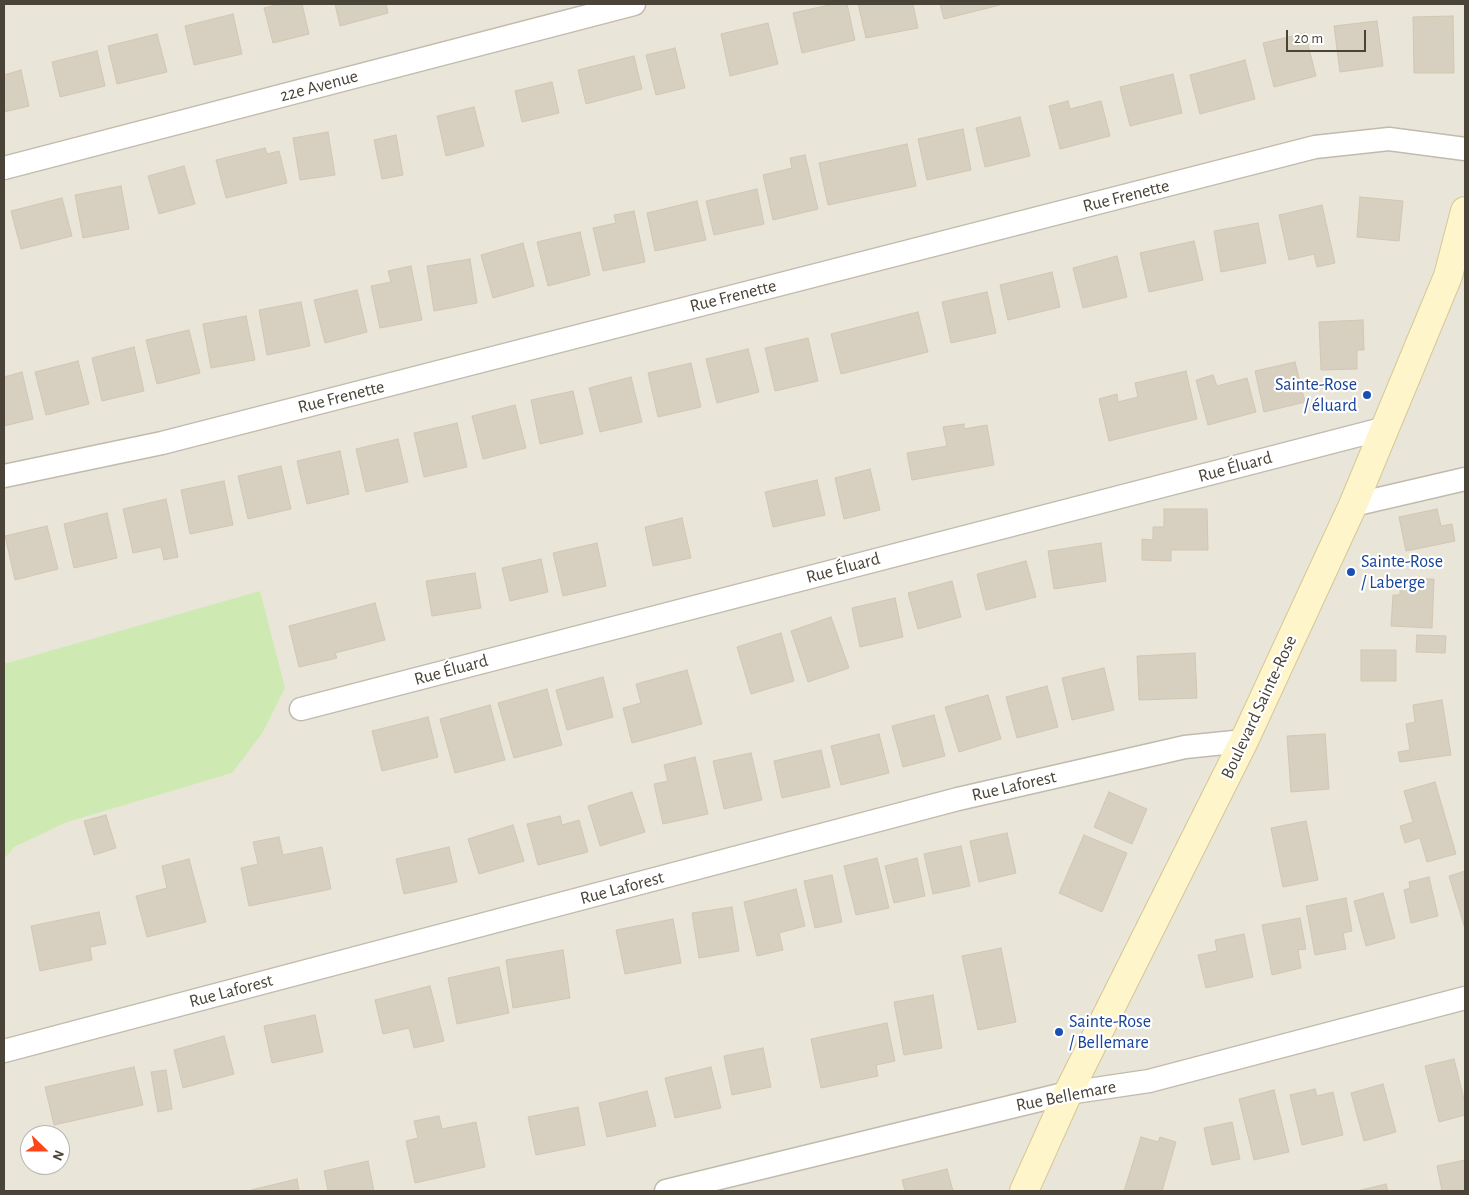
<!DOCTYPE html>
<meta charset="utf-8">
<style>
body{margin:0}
#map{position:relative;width:1469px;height:1195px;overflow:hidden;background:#f5f2ea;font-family:"Alegreya Sans",sans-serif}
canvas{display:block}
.frame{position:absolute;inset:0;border:5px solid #4a4338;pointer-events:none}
.north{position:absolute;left:20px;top:1125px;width:50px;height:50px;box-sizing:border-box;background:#fff;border:1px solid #b7b4af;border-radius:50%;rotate:112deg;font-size:14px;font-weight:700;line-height:20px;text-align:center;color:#4a4338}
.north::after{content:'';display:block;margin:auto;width:18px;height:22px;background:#fe4618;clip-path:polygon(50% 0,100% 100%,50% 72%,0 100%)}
.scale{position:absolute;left:1286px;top:30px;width:80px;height:22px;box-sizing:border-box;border:2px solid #4a4338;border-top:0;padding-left:6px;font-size:15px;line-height:18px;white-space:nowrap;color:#4a4338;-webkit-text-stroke:4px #fff;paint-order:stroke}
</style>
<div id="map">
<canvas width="1469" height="1195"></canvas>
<div class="frame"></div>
<div class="north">N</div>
<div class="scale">20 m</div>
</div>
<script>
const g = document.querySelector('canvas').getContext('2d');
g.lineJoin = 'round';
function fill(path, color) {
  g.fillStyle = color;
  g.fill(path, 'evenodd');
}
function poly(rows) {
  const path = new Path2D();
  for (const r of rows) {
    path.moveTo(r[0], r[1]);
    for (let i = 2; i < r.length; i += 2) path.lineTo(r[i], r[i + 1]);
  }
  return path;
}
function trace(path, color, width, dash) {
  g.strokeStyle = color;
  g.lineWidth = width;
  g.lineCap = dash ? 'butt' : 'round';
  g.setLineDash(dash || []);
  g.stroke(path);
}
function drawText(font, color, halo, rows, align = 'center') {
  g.font = font + ' "Alegreya Sans",sans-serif';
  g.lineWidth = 4.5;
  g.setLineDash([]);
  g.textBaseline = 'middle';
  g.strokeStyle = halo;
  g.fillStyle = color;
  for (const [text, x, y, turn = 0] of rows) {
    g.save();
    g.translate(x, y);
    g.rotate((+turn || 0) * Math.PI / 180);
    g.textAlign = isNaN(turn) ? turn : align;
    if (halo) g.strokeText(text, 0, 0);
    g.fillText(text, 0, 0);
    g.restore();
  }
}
fill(poly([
 [4,4,1465,4,1465,1191,4,1191],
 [30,1135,60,1135,60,1165,30,1165]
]), '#e9e5d8');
fill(poly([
 [260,591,285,688,263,732,232,773,67,822,14,847,4,859,4,664]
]), '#ceeab2');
const building = poly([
 [280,4,302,4,309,34,273,43,264,8,280,4],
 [335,4,386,4,388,13,340,26,335,4],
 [834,4,847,4,855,40,802,53,793,13,834,4],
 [858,4,913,4,918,28,866,38,858,4],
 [940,4,999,4,1000,5,944,19,940,4],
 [233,14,242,54,194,65,185,26,233,14],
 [1453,16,1454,73,1414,73,1413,17,1453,16],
 [1377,21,1383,66,1340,72,1334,26,1377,21],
 [768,23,778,64,730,76,721,34,768,23],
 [1305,33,1316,76,1274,87,1263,43,1305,33],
 [157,34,167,72,117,84,108,46,157,34],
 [675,48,685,88,656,95,646,55,675,48],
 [97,51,105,86,60,97,52,62,97,51],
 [634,56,642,89,586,104,578,70,634,56],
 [1245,60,1255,99,1200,114,1190,75,1245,60],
 [21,70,29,106,4,112,4,75,21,70],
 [1173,74,1182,113,1130,126,1120,87,1173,74],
 [552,82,559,113,522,122,515,91,552,82],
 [1068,101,1070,109,1101,101,1110,136,1060,149,1049,106,1068,101],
 [474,107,484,146,446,156,437,116,474,107],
 [1020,117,1030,156,985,167,976,128,1020,117],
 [963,129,971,170,927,180,918,139,963,129],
 [328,132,335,175,300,180,293,138,328,132],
 [396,135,403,175,382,179,374,140,396,135],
 [907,144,916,186,828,205,819,163,907,144],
 [265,148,267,154,279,151,287,183,226,198,216,160,265,148],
 [805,155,818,209,773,220,763,175,792,168,790,158,805,155],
 [184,166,195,204,159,214,148,176,184,166],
 [121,186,129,229,83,238,75,195,121,186],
 [757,189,764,224,714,235,706,201,757,189],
 [1360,197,1403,201,1399,241,1357,237,1360,197],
 [62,198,72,236,21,249,11,211,62,198],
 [697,201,706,240,655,251,647,213,697,201],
 [1322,205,1335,263,1317,267,1314,254,1289,260,1279,215,1322,205],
 [634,211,645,262,603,271,593,228,616,223,614,215,634,211],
 [1258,223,1266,263,1221,272,1214,231,1258,223],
 [580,232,590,275,548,286,537,242,580,232],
 [1194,241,1203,280,1149,292,1140,253,1194,241],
 [523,243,534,286,493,298,481,255,523,243],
 [1117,256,1127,297,1083,308,1073,268,1117,256],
 [470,259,477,303,434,311,427,266,470,259],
 [411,266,422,320,380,328,371,286,391,282,388,271,411,266],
 [1052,272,1060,307,1008,320,1000,285,1052,272],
 [357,290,367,332,325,343,314,300,357,290],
 [987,292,996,333,951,343,942,302,987,292],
 [301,302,310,346,267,355,259,310,301,302],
 [918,312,928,352,841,374,831,334,918,312],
 [246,316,255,360,211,368,203,324,246,316],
 [1363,320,1364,350,1357,350,1357,369,1321,370,1319,322,1363,320],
 [189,330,200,373,157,384,146,340,189,330],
 [808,338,818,381,775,391,765,348,808,338],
 [134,347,144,391,102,401,92,358,134,347],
 [748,349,759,392,717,403,706,359,748,349],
 [78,361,89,404,46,415,35,372,78,361],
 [1295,362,1305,402,1264,412,1255,371,1295,362],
 [691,363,701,407,658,417,648,373,691,363],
 [1186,371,1197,419,1109,441,1099,399,1117,394,1118,402,1138,397,1135,383,1186,371],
 [22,372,33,419,4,426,4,377,22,372],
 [1213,375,1217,386,1247,378,1256,412,1208,425,1196,380,1213,375],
 [631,377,642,422,600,432,589,388,631,377],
 [573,391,583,434,540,444,531,400,573,391],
 [515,405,526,448,483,459,472,416,515,405],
 [457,423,467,467,424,477,414,433,457,423],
 [964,424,964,429,987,425,994,465,912,480,907,453,947,446,943,427,964,424],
 [398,439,408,482,366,492,356,449,398,439],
 [340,451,349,494,307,504,297,461,340,451],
 [281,466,291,509,248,519,238,476,281,466],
 [870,469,880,510,844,519,835,478,870,469],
 [817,480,825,515,773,527,765,492,817,480],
 [224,481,233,525,190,534,181,490,224,481],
 [166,499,178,557,164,560,161,547,133,553,123,509,166,499],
 [1164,509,1207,509,1208,550,1171,550,1171,561,1142,560,1142,539,1153,540,1153,527,1164,527,1164,509],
 [1437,509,1441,526,1452,524,1455,541,1406,551,1399,517,1437,509],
 [107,513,117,558,74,568,64,524,107,513],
 [682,518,691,558,653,566,645,527,682,518],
 [47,526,58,569,15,580,5,536,47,526],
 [597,543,606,586,563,596,553,553,597,543],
 [1101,543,1106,581,1054,589,1048,551,1101,543],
 [541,559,548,592,510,601,502,568,541,559],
 [1026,561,1036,597,986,610,977,574,1026,561],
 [475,573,481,608,432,616,426,581,475,573],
 [1400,579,1434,579,1432,628,1391,626,1393,595,1400,595,1400,579],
 [952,581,961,617,918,629,908,593,952,581],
 [895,598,903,637,860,647,852,608,895,598],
 [375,603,385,640,335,653,337,658,299,667,289,626,375,603],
 [831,617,849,668,808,682,791,631,831,617],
 [781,633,794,681,751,694,737,647,781,633],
 [1417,635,1446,636,1445,653,1416,652,1417,635],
 [1361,650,1396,650,1396,681,1361,681,1361,650],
 [1195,653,1197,698,1139,700,1137,656,1195,653],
 [1104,668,1114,710,1072,720,1062,678,1104,668],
 [687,670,702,724,632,743,623,708,641,703,636,684,687,670],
 [603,677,613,717,567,730,556,690,603,677],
 [1047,686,1058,727,1017,738,1006,697,1047,686],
 [547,689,562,745,514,758,498,703,547,689],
 [988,695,1001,739,959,752,945,707,988,695],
 [1442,700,1451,755,1400,762,1398,752,1410,750,1406,724,1415,722,1413,705,1442,700],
 [490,705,505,760,455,773,440,719,490,705],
 [934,715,945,756,903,767,892,726,934,715],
 [428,717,438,757,382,771,372,731,428,717],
 [879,734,889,773,841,785,831,746,879,734],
 [1325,734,1329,789,1291,792,1287,736,1325,734],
 [821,750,830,787,782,798,774,761,821,750],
 [751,753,762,800,724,809,713,761,751,753],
 [695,757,708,814,663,824,654,784,668,781,664,765,695,757],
 [1435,782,1456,854,1427,862,1420,838,1405,843,1400,826,1413,822,1404,791,1435,782],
 [632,792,645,832,600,846,588,806,632,792],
 [1109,792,1147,809,1132,844,1094,827,1109,792],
 [106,815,116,848,94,855,84,821,106,815],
 [560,816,562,825,579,820,588,852,538,865,527,824,560,816],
 [1306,821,1318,880,1283,887,1271,828,1306,821],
 [513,825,524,861,479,874,468,839,513,825],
 [1007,833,1016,873,979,882,970,841,1007,833],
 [1084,835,1127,853,1102,912,1059,893,1084,835],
 [279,837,283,855,322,847,331,889,249,906,241,868,258,864,253,842,279,837],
 [961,846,970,886,933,894,924,854,961,846],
 [449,847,457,882,404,894,396,859,449,847],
 [877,858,889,908,856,915,844,866,877,858],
 [917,858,925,896,894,903,885,866,917,858],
 [189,859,206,922,147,937,136,896,167,888,162,866,189,859],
 [1465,871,1465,929,1449,876,1465,871],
 [832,875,842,922,815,928,804,881,832,875],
 [1429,877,1438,916,1411,923,1404,890,1410,888,1409,882,1429,877],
 [796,889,805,926,779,933,783,950,757,956,744,902,796,889],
 [1383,893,1395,938,1366,946,1354,901,1383,893],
 [1346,898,1352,931,1343,933,1346,949,1315,955,1306,906,1346,898],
 [732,907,739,951,699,958,692,913,732,907],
 [99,912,106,944,90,947,92,960,40,971,31,926,99,912],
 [1300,918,1306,949,1298,950,1301,968,1272,975,1262,925,1300,918],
 [673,919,681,963,625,974,616,930,673,919],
 [1244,934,1253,977,1206,988,1198,955,1217,951,1215,940,1244,934],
 [1001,948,1016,1022,978,1030,962,956,1001,948],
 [563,950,570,998,513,1008,506,960,563,950],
 [499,967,509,1013,457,1024,448,978,499,967],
 [430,986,444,1041,414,1048,409,1028,383,1034,375,1000,430,986],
 [933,995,942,1048,904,1055,894,1002,933,995],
 [315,1015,323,1052,272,1063,264,1026,315,1015],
 [887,1023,895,1061,876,1065,878,1076,821,1088,811,1039,887,1023],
 [224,1036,234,1074,183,1088,174,1050,224,1036],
 [763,1048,771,1087,732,1095,724,1056,763,1048],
 [1454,1059,1465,1103,1465,1115,1439,1122,1425,1066,1454,1059],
 [134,1067,143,1105,54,1125,45,1087,134,1067],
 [711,1067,721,1108,675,1118,665,1078,711,1067],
 [166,1070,172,1109,158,1112,151,1072,166,1070],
 [1383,1084,1396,1132,1364,1141,1351,1093,1383,1084],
 [1315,1089,1317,1096,1333,1092,1343,1135,1302,1145,1290,1095,1315,1089],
 [1274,1090,1289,1152,1254,1160,1239,1099,1274,1090],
 [647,1091,656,1126,607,1137,599,1103,647,1091],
 [578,1107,585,1145,536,1155,528,1117,578,1107],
 [439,1116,442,1129,476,1122,485,1167,415,1183,406,1141,418,1138,414,1121,439,1116],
 [1232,1122,1240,1159,1212,1165,1204,1128,1232,1122],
 [1141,1137,1158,1142,1160,1137,1176,1142,1162,1191,1124,1191,1141,1137],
 [1465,1160,1465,1191,1442,1191,1437,1166,1465,1160],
 [368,1161,374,1191,328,1191,324,1171,368,1161],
 [947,1169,953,1191,905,1191,902,1180,947,1169],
 [297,1179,299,1191,252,1191,251,1190,297,1179],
 [1386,1184,1388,1191,1357,1191,1386,1184]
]);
fill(building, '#d7cfbf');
trace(building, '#d2c7b2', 1);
const street = poly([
 [4,168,634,4],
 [4,476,162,443,1315,147,1389,139,1465,149],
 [1353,505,1465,479],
 [301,709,1386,428],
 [4,1051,958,799,1185,747,1244,741],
 [666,1191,1068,1093,1149,1081,1465,998]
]);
const secondary = poly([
 [1024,1191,1068,1093,1244,741,1353,505,1448,276,1465,211]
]);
trace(street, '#c1bbac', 25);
trace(secondary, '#d6c899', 30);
trace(street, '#fff', 22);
trace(secondary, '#fff5ca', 28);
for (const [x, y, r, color] of [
 [1367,395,5,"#1a4fb4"],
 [1351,572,5,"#1a4fb4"],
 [1059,1032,5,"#1a4fb4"]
]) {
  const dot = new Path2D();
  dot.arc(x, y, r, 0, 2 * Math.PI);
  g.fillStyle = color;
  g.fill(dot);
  trace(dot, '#fff', 2);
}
drawText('18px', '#4a4338', '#fff', [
 ["22e Avenue",319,86,-15],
 ["Rue Frenette",1126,196,-14],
 ["Rue Frenette",733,296,-14],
 ["Rue Frenette",341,397,-14],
 ["Rue Éluard",1235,467,-15],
 ["Rue Éluard",843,568,-15],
 ["Rue Éluard",451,670,-15],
 ["Boulevard Sainte-Rose",1259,707,-65],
 ["Rue Laforest",1014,786,-13],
 ["Rue Laforest",622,888,-15],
 ["Rue Laforest",231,991,-15],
 ["Rue Bellemare",1066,1096,-11]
]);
drawText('18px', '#164399', '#fff', [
 ["Sainte-Rose",1357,385,"right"],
 ["/ éluard",1357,406,"right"],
 ["Sainte-Rose",1361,562],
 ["/ Laberge",1361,583],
 ["Sainte-Rose",1069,1022],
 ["/ Bellemare",1069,1043]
], 'left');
</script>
